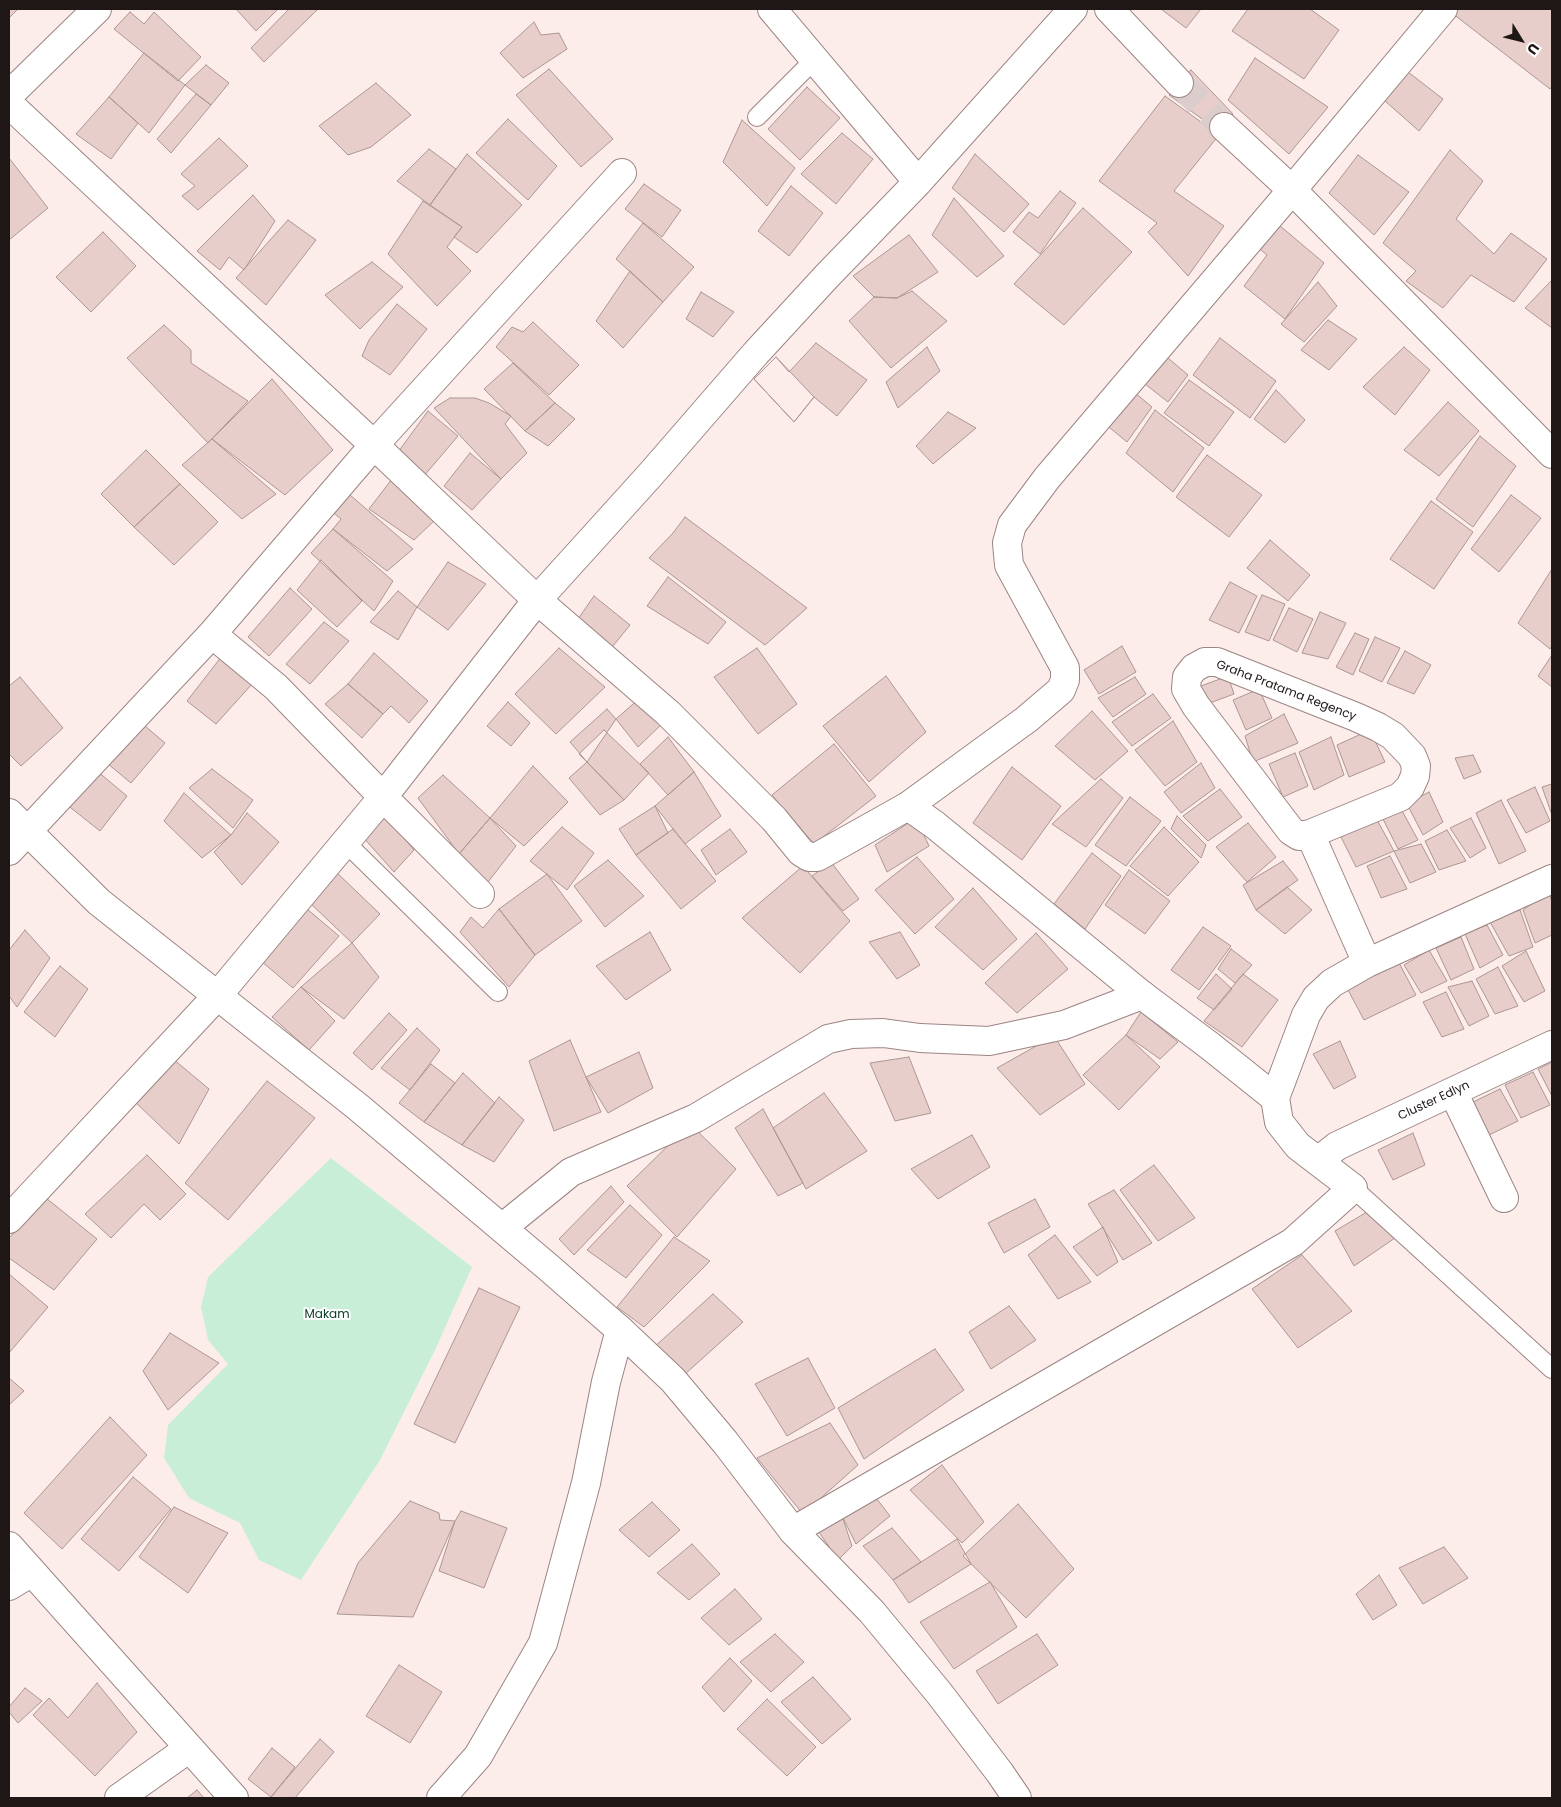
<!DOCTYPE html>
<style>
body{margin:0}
#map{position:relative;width:1561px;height:1807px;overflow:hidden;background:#fcedeb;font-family:Poppins,sans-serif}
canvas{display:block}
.frame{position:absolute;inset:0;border:10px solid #1f1716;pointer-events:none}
.north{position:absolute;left:1496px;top:15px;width:50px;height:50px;-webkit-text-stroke:4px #fff;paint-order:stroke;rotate:126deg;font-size:14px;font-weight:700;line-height:20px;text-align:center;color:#1f1716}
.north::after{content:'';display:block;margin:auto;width:18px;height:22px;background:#1f1716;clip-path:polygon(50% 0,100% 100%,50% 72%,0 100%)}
</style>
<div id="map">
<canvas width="1561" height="1807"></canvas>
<div class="frame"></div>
<div class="north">U</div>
</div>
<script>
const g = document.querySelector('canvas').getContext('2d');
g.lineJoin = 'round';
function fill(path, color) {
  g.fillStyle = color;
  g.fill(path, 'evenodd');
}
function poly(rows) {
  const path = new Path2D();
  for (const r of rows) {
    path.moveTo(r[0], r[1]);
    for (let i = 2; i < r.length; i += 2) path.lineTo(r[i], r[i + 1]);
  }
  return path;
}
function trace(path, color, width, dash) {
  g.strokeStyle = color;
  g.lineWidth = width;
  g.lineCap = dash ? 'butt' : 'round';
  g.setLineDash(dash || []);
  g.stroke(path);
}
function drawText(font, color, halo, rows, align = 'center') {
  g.font = font + ' Poppins,sans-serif';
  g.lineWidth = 4;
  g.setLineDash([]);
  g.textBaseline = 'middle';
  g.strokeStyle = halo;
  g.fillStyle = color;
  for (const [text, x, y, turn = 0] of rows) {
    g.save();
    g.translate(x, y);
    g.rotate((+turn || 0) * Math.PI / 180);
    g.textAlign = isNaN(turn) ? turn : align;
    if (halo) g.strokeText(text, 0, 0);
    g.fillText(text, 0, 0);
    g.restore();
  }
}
fill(poly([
 [331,1158,472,1267,435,1350,380,1460,301,1580,259,1560,240,1523,189,1498,164,1458,168,1425,228,1364,208,1340,201,1307,208,1277]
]), '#c9eed7');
const building = poly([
 [9,9,18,9,9,18,9,9],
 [236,9,278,9,256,31,236,9],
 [289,9,318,9,264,62,251,48,289,9],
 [1161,9,1201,9,1186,28,1161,9],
 [1248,9,1310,9,1339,30,1304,79,1232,31,1248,9],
 [1449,9,1552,9,1552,86,1550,89,1448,10,1449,9],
 [130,12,144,24,154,12,201,57,178,81,114,29,130,12],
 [534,22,541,35,559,33,567,49,523,78,500,53,534,22],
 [144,53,185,85,149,133,109,97,144,53],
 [1255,58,1328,107,1289,154,1228,100,1255,58],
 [206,65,229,83,211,105,185,85,206,65],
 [1399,65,1443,99,1419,131,1376,93,1399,65],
 [549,69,613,139,581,167,516,95,549,69],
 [1191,70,1233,114,1220,132,1169,95,1191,70],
 [376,83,411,115,371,147,348,155,319,126,376,83],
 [807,87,840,118,800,160,768,129,807,87],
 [196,94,211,105,171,153,157,139,196,94],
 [1165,96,1219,135,1174,191,1224,226,1188,276,1148,232,1157,223,1099,181,1165,96],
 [109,97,138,123,111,159,76,134,109,97],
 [508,119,557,166,528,200,476,153,508,119],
 [742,120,795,168,767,206,723,162,742,120],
 [842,133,873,159,836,204,801,174,842,133],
 [219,138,248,166,198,210,182,196,195,186,181,174,219,138],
 [429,149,456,169,430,205,397,181,429,149],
 [1450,150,1483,181,1456,219,1494,254,1511,233,1547,259,1514,302,1471,275,1443,308,1406,281,1416,271,1383,243,1450,150],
 [467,154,522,205,477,253,454,237,462,227,430,205,467,154],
 [975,154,1029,204,1004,232,952,188,975,154],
 [1358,155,1409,192,1374,235,1329,193,1358,155],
 [9,158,48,208,9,240,9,158],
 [644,184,681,210,662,237,625,209,644,184],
 [791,186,823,213,789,256,758,231,791,186],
 [1060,191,1076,203,1040,254,1013,232,1029,212,1038,218,1060,191],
 [253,195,275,221,244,270,229,257,220,270,197,251,253,195],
 [954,198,1004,256,977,277,932,235,954,198],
 [423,201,462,227,447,247,471,271,437,306,388,254,423,201],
 [1083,208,1132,252,1064,325,1014,284,1083,208],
 [288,220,316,240,266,305,236,278,288,220],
 [1273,220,1324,263,1285,319,1244,286,1267,255,1255,245,1273,220],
 [643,223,694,267,663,302,616,259,643,223],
 [103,232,136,266,91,312,56,277,103,232],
 [909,235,938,272,897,298,874,297,853,276,909,235],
 [372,262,403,287,360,329,325,295,372,262],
 [630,271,663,302,623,348,596,321,630,271],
 [1552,280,1552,328,1525,308,1552,280],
 [1318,282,1337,306,1304,342,1281,324,1318,282],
 [912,291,947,321,891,368,849,321,874,297,897,298,912,291],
 [701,292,734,312,713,337,686,319,701,292],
 [397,304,427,329,390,375,362,356,369,340,397,304],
 [1328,320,1357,339,1329,370,1301,350,1328,320],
 [533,322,579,365,549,395,496,347,512,327,523,332,533,322],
 [164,325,191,350,191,363,248,401,208,443,127,358,164,325],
 [1220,338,1276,381,1250,418,1193,375,1220,338],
 [816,343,867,380,837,416,814,397,794,422,754,379,776,357,789,372,816,343],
 [927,347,940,371,898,408,886,382,927,347],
 [1404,347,1430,370,1395,415,1363,387,1404,347],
 [1161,352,1188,375,1168,402,1140,380,1161,352],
 [776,357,814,397,794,422,754,379,776,357],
 [513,363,555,403,525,431,484,389,513,363],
 [272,379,333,450,285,495,212,439,272,379],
 [1189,380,1234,412,1209,446,1164,413,1189,380],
 [1128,387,1152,407,1127,442,1104,423,1128,387],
 [1276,390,1305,420,1285,443,1254,419,1276,390],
 [450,398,475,398,489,403,511,416,505,424,527,453,501,479,434,408,450,398],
 [1448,402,1479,431,1439,476,1404,450,1448,402],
 [555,403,575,419,548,446,525,431,555,403],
 [1155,410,1204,448,1173,492,1126,453,1155,410],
 [428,411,458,436,423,477,396,455,428,411],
 [948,412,976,428,933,464,916,446,948,412],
 [1480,436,1516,466,1473,527,1436,499,1480,436],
 [212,439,276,494,242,519,182,465,212,439],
 [146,450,180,484,134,527,101,494,146,450],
 [470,453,501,479,472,510,444,486,470,453],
 [1207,455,1262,495,1229,537,1176,497,1207,455],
 [392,479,436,519,414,540,369,509,392,479],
 [180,484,218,522,174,565,134,527,180,484],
 [343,489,413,549,387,571,333,529,341,519,329,509,343,489],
 [1511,495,1541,518,1499,572,1471,549,1511,495],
 [1431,501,1473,532,1434,589,1390,559,1431,501],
 [685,517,807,608,765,645,649,558,673,533,685,517],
 [333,529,393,581,374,611,311,553,333,529],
 [1270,540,1310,575,1288,601,1247,568,1270,540],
 [321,560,362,601,337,627,297,590,321,560],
 [448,562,486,584,448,630,417,607,448,562],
 [1552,569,1552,645,1550,649,1518,623,1552,569],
 [668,577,726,622,708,644,647,606,668,577],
 [1230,582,1257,596,1239,633,1209,620,1230,582],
 [290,588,312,609,269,656,248,637,290,588],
 [398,591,417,607,398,640,370,622,398,591],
 [1262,595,1285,604,1269,641,1245,632,1262,595],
 [594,596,630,625,609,651,576,622,594,596],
 [1289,608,1313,619,1297,652,1273,640,1289,608],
 [1320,612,1346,623,1328,659,1302,653,1320,612],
 [324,622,349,641,310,684,286,664,324,622],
 [1355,633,1369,639,1353,675,1336,667,1355,633],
 [1375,637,1400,648,1382,682,1359,671,1375,637],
 [1122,646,1136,672,1099,694,1084,670,1122,646],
 [559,648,605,687,556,734,515,694,559,648],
 [757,648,797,704,758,734,714,677,757,648],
 [1405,651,1431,665,1414,694,1387,683,1405,651],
 [374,653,428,701,409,723,391,706,383,714,348,684,374,653],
 [1552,655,1552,687,1538,676,1552,655],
 [222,656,253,683,216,724,187,701,222,656],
 [886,676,926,732,869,782,823,726,886,676],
 [1228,676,1234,694,1207,704,1201,686,1228,676],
 [20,677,63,728,21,766,9,754,9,686,20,677],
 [1135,677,1146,694,1113,717,1098,698,1135,677],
 [348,684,383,714,362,738,325,704,348,684],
 [1259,689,1272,718,1246,730,1233,700,1259,689],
 [1153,694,1171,718,1132,746,1112,722,1153,694],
 [641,697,666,720,638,747,616,719,641,697],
 [508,702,530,723,511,746,487,726,508,702],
 [607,709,616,719,587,762,570,742,607,709],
 [1092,711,1128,751,1095,780,1055,746,1092,711],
 [1284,714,1298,743,1253,762,1245,736,1284,714],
 [138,720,165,743,131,783,102,759,138,720],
 [1173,721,1197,762,1165,786,1135,750,1173,721],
 [604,730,649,773,624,800,579,754,604,730],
 [1370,730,1385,762,1349,777,1337,745,1370,730],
 [668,737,694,772,668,795,640,764,668,737],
 [1331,737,1344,775,1314,790,1299,752,1331,737],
 [834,744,876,796,814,844,772,795,834,744],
 [1295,753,1308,786,1283,797,1269,764,1295,753],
 [1473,755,1481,772,1464,779,1455,758,1473,755],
 [587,762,624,800,600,815,569,778,587,762],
 [1201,763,1215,788,1181,813,1164,792,1201,763],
 [533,766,568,802,524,846,490,818,533,766],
 [1012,767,1061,806,1022,860,973,823,1012,767],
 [212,769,253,800,233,828,189,788,212,769],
 [97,771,127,796,100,831,66,804,97,771],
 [694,772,721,816,685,844,655,806,694,772],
 [443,775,490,818,459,854,418,798,443,775],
 [1101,779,1123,798,1086,847,1052,824,1101,779],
 [1552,784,1552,815,1542,787,1552,784],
 [1535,787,1550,821,1526,833,1507,800,1535,787],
 [1220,789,1242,817,1208,841,1183,816,1220,789],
 [1429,792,1443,822,1423,835,1407,804,1429,792],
 [184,793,231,835,202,858,164,821,184,793],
 [1130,797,1161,821,1126,866,1095,845,1130,797],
 [1501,800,1526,851,1499,864,1476,813,1501,800],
 [655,806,668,833,636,855,619,829,655,806],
 [1401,809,1418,840,1398,849,1381,815,1401,809],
 [247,813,279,842,242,885,214,852,231,835,247,813],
 [383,813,414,850,394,872,362,836,383,813],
 [1177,816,1206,845,1201,858,1171,829,1177,816],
 [490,818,516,846,488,882,459,854,490,818],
 [916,818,929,846,887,872,875,845,916,818],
 [1376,818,1394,851,1356,867,1338,831,1376,818],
 [1471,818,1486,848,1470,858,1450,828,1471,818],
 [1248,823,1276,857,1247,882,1216,847,1248,823],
 [562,827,594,853,567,890,530,861,562,827],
 [1164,827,1199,862,1168,896,1130,866,1164,827],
 [673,829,716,881,681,909,636,855,673,829],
 [730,829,747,852,716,875,701,850,730,829],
 [1447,830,1466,861,1439,870,1425,841,1447,830],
 [1421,844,1436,872,1410,883,1394,851,1421,844],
 [1092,853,1121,876,1085,929,1054,904,1092,853],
 [1390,856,1407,889,1381,898,1367,866,1390,856],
 [917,857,954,899,915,934,875,890,917,857],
 [608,860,644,896,605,927,574,886,608,860],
 [1283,861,1298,880,1256,910,1243,885,1283,861],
 [831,862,859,899,843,911,812,876,831,862],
 [803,866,850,921,800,973,742,918,803,866],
 [1129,870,1170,901,1145,934,1105,905,1129,870],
 [335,871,380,914,352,943,309,902,335,871],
 [547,874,582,921,535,955,499,909,547,874],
 [1287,887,1312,910,1285,934,1256,910,1287,887],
 [973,888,1017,939,983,970,935,927,973,888],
 [1549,892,1552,902,1552,935,1535,943,1523,910,1549,892],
 [307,909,339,936,293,988,261,961,307,909],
 [499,909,535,955,509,987,460,932,471,917,483,928,499,909],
 [1520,910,1533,947,1509,956,1489,920,1520,910],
 [1487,925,1503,955,1480,968,1465,934,1487,925],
 [1203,927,1231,946,1199,990,1171,970,1203,927],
 [25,930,50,958,17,1007,9,996,9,950,25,930],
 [650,932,671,970,626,1000,596,966,650,932],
 [900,932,920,965,897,979,869,942,900,932],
 [1036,933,1068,969,1017,1013,985,983,1036,933],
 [1461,937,1474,969,1451,980,1436,948,1461,937],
 [352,943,379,977,344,1019,301,987,352,943],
 [1231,949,1252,965,1235,983,1218,969,1231,949],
 [1429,950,1447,981,1421,993,1404,965,1429,950],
 [1526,951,1545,991,1524,1002,1502,966,1526,951],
 [1397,959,1416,995,1364,1020,1347,988,1397,959],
 [60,966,88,989,55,1037,24,1012,60,966],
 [1498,967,1518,1006,1495,1014,1476,979,1498,967],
 [1216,974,1232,989,1214,1010,1197,998,1216,974],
 [1243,974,1278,1000,1242,1047,1204,1021,1243,974],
 [1472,981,1489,1016,1469,1026,1448,987,1472,981],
 [301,987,335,1021,309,1050,272,1017,301,987],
 [1446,992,1464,1029,1442,1037,1423,1002,1446,992],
 [1141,1012,1178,1042,1160,1059,1126,1035,1141,1012],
 [389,1013,407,1030,372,1070,353,1053,389,1013],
 [417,1028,440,1050,410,1090,381,1068,417,1028],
 [1126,1035,1160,1067,1119,1110,1083,1075,1126,1035],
 [1054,1036,1085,1084,1040,1115,997,1068,1054,1036],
 [570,1040,601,1112,554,1131,529,1061,570,1040],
 [1340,1041,1356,1077,1334,1089,1313,1054,1340,1041],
 [639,1052,653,1088,608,1113,586,1077,639,1052],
 [909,1057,931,1113,895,1121,870,1063,909,1057],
 [173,1059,209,1089,179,1144,131,1098,173,1059],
 [1552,1062,1552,1096,1538,1069,1552,1062],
 [431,1064,455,1083,424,1122,399,1103,431,1064],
 [1533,1072,1550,1105,1521,1118,1505,1085,1533,1072],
 [463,1073,495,1103,462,1145,424,1122,463,1073],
 [267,1081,315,1118,228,1220,185,1183,267,1081],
 [1500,1089,1518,1121,1489,1135,1473,1102,1500,1089],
 [824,1093,867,1151,806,1189,773,1128,824,1093],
 [499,1097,524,1120,494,1162,462,1145,499,1097],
 [763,1109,803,1183,778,1196,735,1128,763,1109],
 [690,1124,736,1169,677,1237,627,1186,690,1124],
 [1413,1133,1425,1165,1393,1180,1378,1150,1413,1133],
 [972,1135,990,1167,938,1199,911,1169,972,1135],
 [147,1155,186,1194,160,1220,144,1204,111,1238,85,1214,147,1155],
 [1154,1165,1195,1218,1158,1241,1120,1190,1154,1165],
 [611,1186,624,1202,574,1255,559,1239,611,1186],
 [1114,1190,1152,1243,1123,1260,1088,1204,1114,1190],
 [46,1198,97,1239,54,1290,9,1258,9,1238,46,1198],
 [1035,1199,1050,1227,1004,1253,988,1223,1035,1199],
 [630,1205,662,1235,626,1278,587,1250,630,1205],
 [1372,1209,1398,1236,1354,1266,1335,1231,1372,1209],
 [1103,1227,1118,1262,1097,1276,1073,1247,1103,1227],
 [1055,1235,1091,1282,1058,1299,1028,1255,1055,1235],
 [674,1237,710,1261,644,1327,617,1307,674,1237],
 [1302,1255,1352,1311,1298,1348,1252,1289,1302,1255],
 [9,1274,48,1307,9,1353,9,1274],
 [479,1288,520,1307,455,1443,414,1424,479,1288],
 [713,1294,743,1322,684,1375,652,1349,713,1294],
 [1009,1306,1036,1340,991,1369,969,1332,1009,1306],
 [170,1333,219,1363,168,1410,143,1371,170,1333],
 [935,1349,964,1390,864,1459,838,1408,935,1349],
 [808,1358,835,1408,787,1436,755,1384,808,1358],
 [9,1378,24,1391,9,1405,9,1378],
 [110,1417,147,1455,62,1549,24,1513,110,1417],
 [830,1423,858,1465,803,1514,757,1458,830,1423],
 [942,1465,984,1522,962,1543,910,1490,942,1465],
 [133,1477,171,1509,119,1571,81,1539,133,1477],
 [873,1494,890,1516,856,1544,842,1516,873,1494],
 [410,1501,439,1513,440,1520,455,1521,413,1617,337,1614,358,1563,410,1501],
 [652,1502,680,1530,649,1557,619,1530,652,1502],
 [1018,1504,1074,1569,1026,1618,963,1556,1018,1504],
 [174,1507,228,1533,188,1593,139,1557,174,1507],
 [461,1511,507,1528,484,1588,439,1571,455,1521,461,1511],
 [842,1516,852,1546,838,1560,819,1532,842,1516],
 [892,1528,921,1562,893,1580,863,1546,892,1528],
 [957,1539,971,1564,909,1603,893,1580,957,1539],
 [692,1544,720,1574,689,1600,657,1573,692,1544],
 [1444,1547,1468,1578,1423,1604,1399,1568,1444,1547],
 [1379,1575,1397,1605,1373,1620,1356,1594,1379,1575],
 [990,1582,1017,1627,954,1669,920,1622,990,1582],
 [735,1589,762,1619,729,1645,701,1618,735,1589],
 [775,1634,804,1662,771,1692,740,1662,775,1634],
 [1037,1634,1058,1665,998,1704,976,1671,1037,1634],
 [730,1658,752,1681,724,1712,702,1687,730,1658],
 [399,1665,442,1692,410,1743,366,1716,399,1665],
 [813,1677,851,1719,822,1744,781,1702,813,1677],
 [97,1683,137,1732,95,1776,33,1715,49,1698,68,1718,97,1683],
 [25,1688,42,1701,18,1723,9,1712,9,1707,25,1688],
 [767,1699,816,1747,787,1776,737,1729,767,1699],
 [320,1739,334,1752,295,1798,272,1798,271,1797,320,1739],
 [272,1748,295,1767,271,1797,248,1779,272,1748],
 [197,1790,204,1798,187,1798,197,1790]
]);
fill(building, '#e7cecb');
trace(building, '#ad9592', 1);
trace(poly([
 [1179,83,1224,127]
]), '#dbcdcb', 28, [28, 14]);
const service = poly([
 [757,117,814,60],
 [345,842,498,992],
 [1353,1188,1552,1369]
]);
const minor = poly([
 [772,9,918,182],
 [1109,9,1179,83],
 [9,95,97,9],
 [9,104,374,445,537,600,668,713,774,819,801,852,809,857,817,857,908,806,1027,719,1061,690,1065,680,1065,668,1009,565,1007,543,1012,525,1047,478,1292,190,1443,9],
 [1224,127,1292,190,1552,454],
 [212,634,276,687,383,797,480,894],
 [1205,662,1217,662,1356,717,1378,727,1393,736,1412,756,1416,766,1415,776,1410,787,1400,797,1310,834,1299,836,1291,831,1196,706,1186,689,1187,677,1194,668,1205,662],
 [1310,834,1367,963],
 [9,851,212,634,374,445,622,173],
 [1453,1092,1504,1198],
 [1318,1161,1337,1146,1552,1045],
 [9,1219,218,995,383,797,537,600,651,474,756,353,827,276,918,182,1073,9],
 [502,1228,571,1172,696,1118,828,1039,851,1034,883,1033,920,1038,989,1041,1064,1025,1142,995],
 [793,1531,1293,1242,1353,1188,1298,1146,1279,1122,1275,1098,1306,1015,1316,998,1332,983,1367,963,1552,879],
 [9,1546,234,1798],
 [9,1586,32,1572],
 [119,1798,188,1749],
 [441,1798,478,1756,543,1643,586,1483,606,1382,620,1330]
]);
const secondary = poly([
 [908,806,935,825,1142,995,1210,1046,1275,1098],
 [9,813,99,902,358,1107,548,1267,620,1330,673,1380,725,1442,793,1531,872,1612,939,1693,1000,1773,1017,1798]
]);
trace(service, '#9c8583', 20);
trace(minor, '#9c8583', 30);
trace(secondary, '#9c8583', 30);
trace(service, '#fff', 18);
trace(minor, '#fff', 28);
trace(secondary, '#fff', 28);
drawText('12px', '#1f1716', '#fff', [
 ["Graha Pratama Regency",1286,691,21],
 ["Cluster Edlyn",1434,1101,-25]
]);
drawText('12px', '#0f4128', '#fff', [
 ["Makam",327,1315]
]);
</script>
